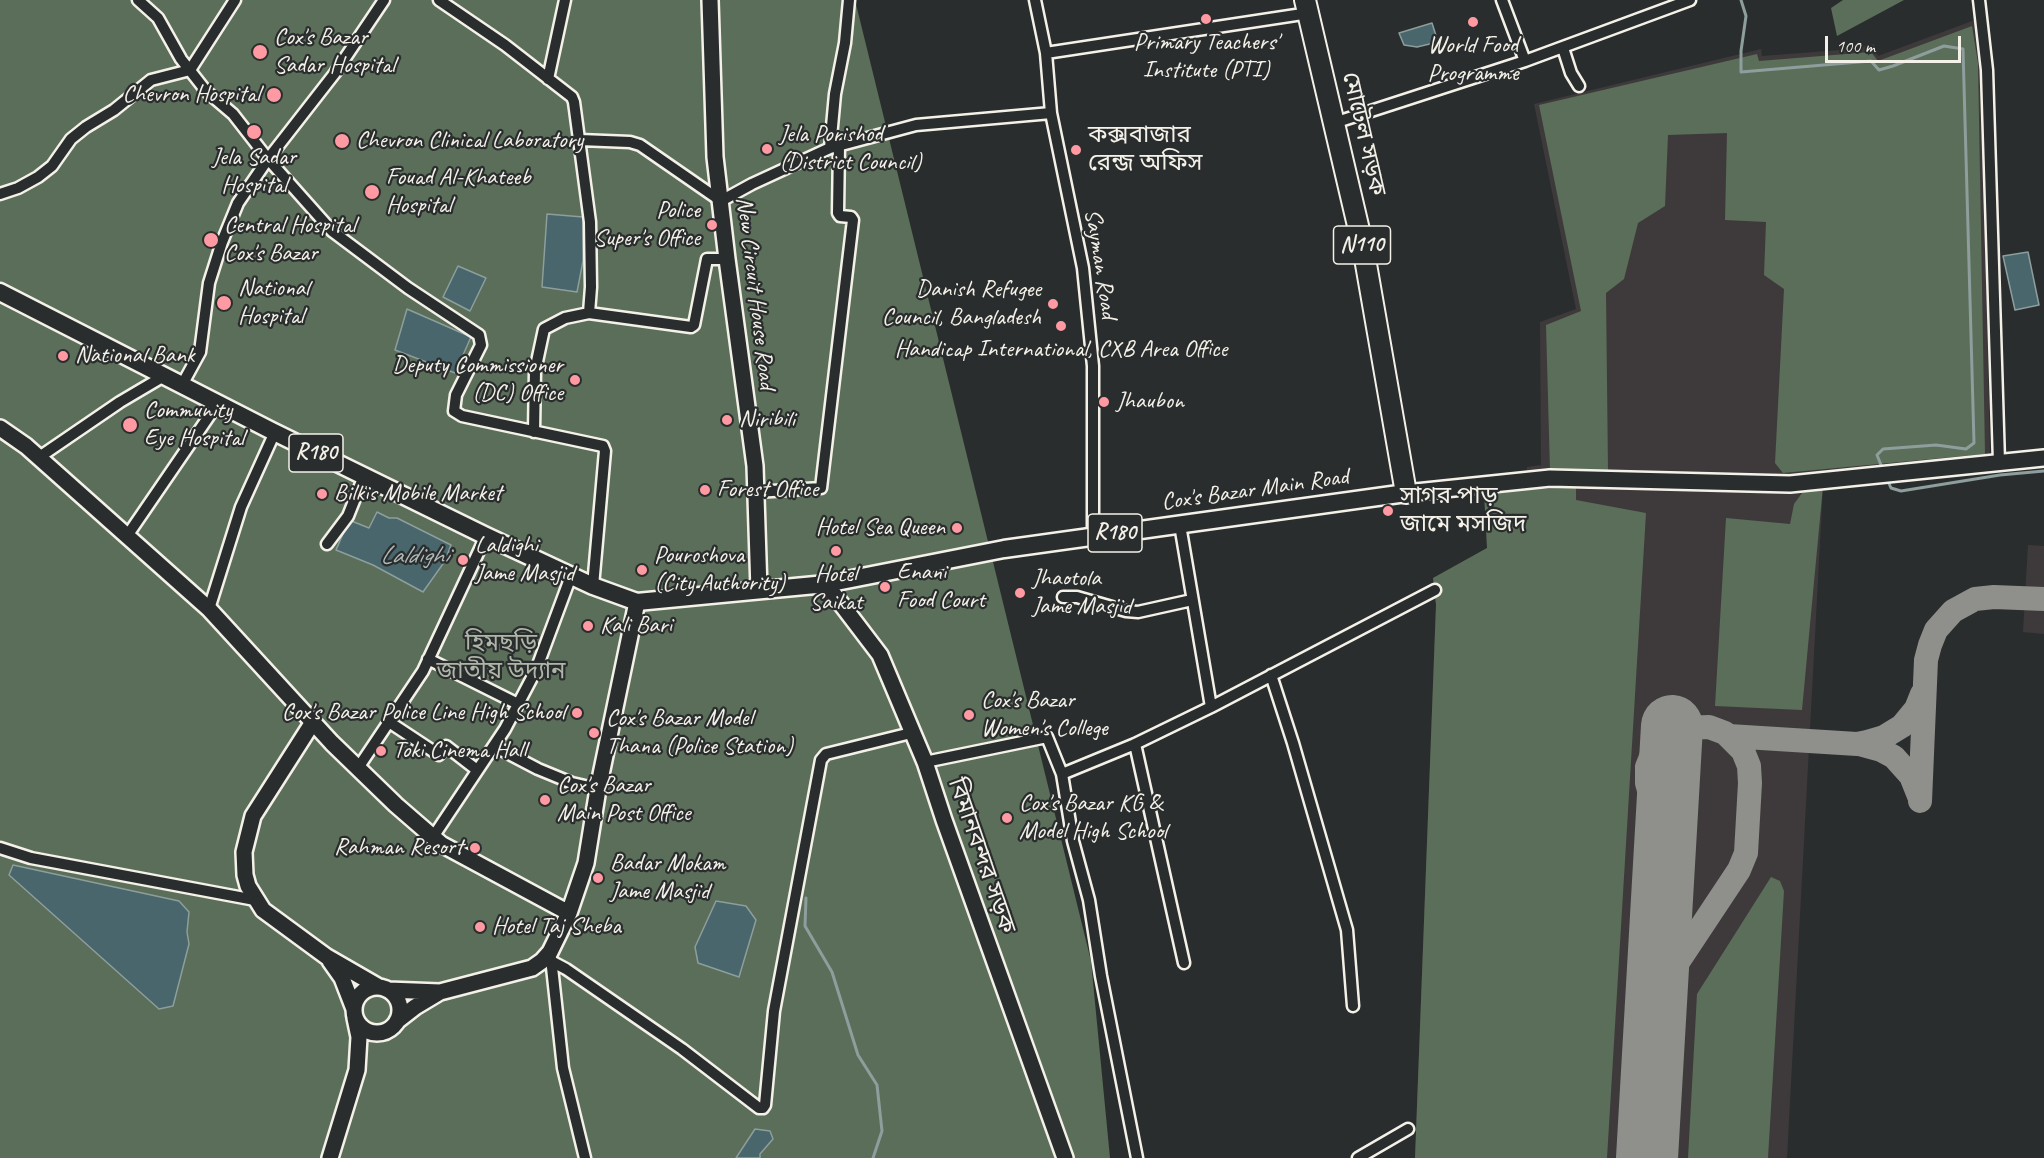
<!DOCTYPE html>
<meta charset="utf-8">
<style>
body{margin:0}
#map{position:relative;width:2044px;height:1158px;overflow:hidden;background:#2a2d2e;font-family:Caveat,sans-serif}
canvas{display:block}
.scale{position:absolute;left:1825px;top:36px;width:136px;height:27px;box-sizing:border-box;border:3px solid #f4f1e8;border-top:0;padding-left:8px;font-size:18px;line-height:21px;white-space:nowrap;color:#f4f1e8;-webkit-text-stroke:4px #2a2d2e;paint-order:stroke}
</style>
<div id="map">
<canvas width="2044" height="1158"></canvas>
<div class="scale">100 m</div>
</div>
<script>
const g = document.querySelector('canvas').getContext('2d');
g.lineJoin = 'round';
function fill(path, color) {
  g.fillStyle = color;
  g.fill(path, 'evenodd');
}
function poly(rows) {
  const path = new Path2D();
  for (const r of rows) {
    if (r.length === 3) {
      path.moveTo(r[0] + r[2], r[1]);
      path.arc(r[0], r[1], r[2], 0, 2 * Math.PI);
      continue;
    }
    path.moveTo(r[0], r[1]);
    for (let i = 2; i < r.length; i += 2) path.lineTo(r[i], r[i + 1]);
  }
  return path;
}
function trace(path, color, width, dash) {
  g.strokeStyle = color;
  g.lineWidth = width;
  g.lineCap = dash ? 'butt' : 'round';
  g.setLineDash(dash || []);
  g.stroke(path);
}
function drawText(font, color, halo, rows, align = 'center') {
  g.font = font + ' Caveat,"Noto Sans Bengali",sans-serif';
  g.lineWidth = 4.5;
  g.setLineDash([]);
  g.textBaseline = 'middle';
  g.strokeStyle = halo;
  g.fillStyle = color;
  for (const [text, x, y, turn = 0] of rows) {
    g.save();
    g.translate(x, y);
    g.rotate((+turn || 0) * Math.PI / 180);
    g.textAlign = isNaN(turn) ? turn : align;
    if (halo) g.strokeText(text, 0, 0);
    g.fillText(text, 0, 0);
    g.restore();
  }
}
fill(poly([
 [1975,20,1982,63,1990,456,1823,486,1787,1158,1415,1158,1436,605,1433,578,1487,548,1484,492,1526,490,1527,467,1541,465,1540,322,1576,309,1534,104,1761,49,1762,56,1854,49,1874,44,1878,56],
 [2028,545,2044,546,2044,634,2023,632]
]), '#3e3a3b');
fill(poly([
 [0,0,855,0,1091,961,1110,1158,0,1158],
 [1843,0,1904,0,1837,36,1831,8],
 [1972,26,1978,63,1985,454,1783,473,1775,463,1784,289,1764,275,1766,222,1725,220,1727,133,1668,135,1665,206,1638,223,1624,279,1606,293,1608,470,1550,471,1546,325,1581,311,1539,105,1757,54,1759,61,1871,52,1878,61],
 [1823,486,1802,710,1715,706,1726,518,1790,524,1794,504,1802,493,1811,488],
 [1576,487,1576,500,1646,513,1607,1158,1415,1158,1436,605,1433,578,1487,548,1484,492],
 [1771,877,1780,881,1784,891,1768,1158,1688,1158,1697,994]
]), '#5b6e59');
const water = poly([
 [1432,23,1438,42,1417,47,1404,45,1399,33,1432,23],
 [547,214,583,217,583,261,577,292,542,287,547,214],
 [2028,252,2039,305,2015,310,2003,256,2028,252],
 [458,266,486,278,470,311,443,297,458,266],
 [407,309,471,337,455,373,395,350,407,309],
 [377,512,389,518,397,518,451,545,445,561,423,592,373,565,336,550,349,520,369,528,377,512],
 [13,865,179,901,189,912,187,932,189,944,173,1006,159,1009,9,875,13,865],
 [716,901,746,906,756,920,739,977,698,963,695,947,716,901],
 [755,1129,770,1131,773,1139,760,1154,760,1158,736,1158,755,1129]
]);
fill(water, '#48666b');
trace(water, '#8d9e9d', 1.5);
trace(poly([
 [1741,0,1746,16,1741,51,1741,72,1871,61,1879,70,1893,66,1944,46,1963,49,1974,443,1966,449,1936,445,1883,449,1877,455,1883,470],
 [1887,479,1891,488,1901,491,2000,475,2044,471],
 [806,898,805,926,832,972,858,1055,877,1085,882,1131,873,1158]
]), '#8d9e9d', 3);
trace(poly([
 [1729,736,1857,744,1867,742,1884,737,1902,726,1916,709,1922,694],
 [1859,744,1881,750,1894,757,1911,776,1919,796],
 [1920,801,1926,660,1930,645,1936,630,1953,611,1975,599,1994,597,2044,599],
 [1656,1011,1661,991,1666,980,1739,870,1746,853,1750,783,1749,766,1743,751,1725,733,1709,727,1684,728,1669,735,1653,752,1647,767,1647,783,1652,801,1664,819,1666,830]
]), '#8f8f8b', 24);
trace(poly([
 [1647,1158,1672,726]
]), '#8f8f8b', 62);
const street = poly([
 [138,0,158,18,181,59,206,91,233,114,268,159,332,231,408,288,479,335,481,345,456,395,454,411,462,416,603,446,605,451,593,586],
 [439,0,505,45,572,97,574,102,590,222,591,287,589,313],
 [1035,0,1046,53,1051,113,1083,268,1093,366,1093,536],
 [1979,0,1987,70,1999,462],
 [1563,48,1571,73,1579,86],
 [1046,53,1309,13],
 [1525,61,1690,0],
 [548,79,565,0],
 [1334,123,1525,61,1502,0],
 [580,140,630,142,640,145,721,201,752,184,830,148,916,125,1051,113],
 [830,148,835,94,845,43,849,0],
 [0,194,18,188,38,177,52,166,71,139,86,127,114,110,151,80,190,70,235,0],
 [182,385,200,352,209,283,222,242,238,203,268,159,335,73,384,0],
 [534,432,535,371,544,329,565,318,589,313,691,327,694,325,707,259,727,259],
 [38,458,120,402,164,376],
 [756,492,821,488,853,220,851,217,840,216,838,213,839,146],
 [1180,525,1211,707],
 [127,536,218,403],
 [327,544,348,516,364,476],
 [1063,597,1077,597,1126,611,1138,612,1192,600],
 [209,609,241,507,275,432],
 [428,659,518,704],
 [1271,675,1293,743,1347,930,1353,1006],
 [389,722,439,755,446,746,477,770],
 [1135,744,1184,963],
 [494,746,538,769,572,783,598,789],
 [925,762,1047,737,1062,774,1073,841,1089,900,1101,976,1137,1158],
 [358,768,423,671,486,536],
 [1062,774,1135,744,1211,707,1435,590],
 [433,837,505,729,536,670,571,576],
 [0,848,31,858,255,900],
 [551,958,563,1068,585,1158],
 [551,961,566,969,682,1049,759,1108,763,1108,765,1105,774,1011,821,760,826,754,911,733],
 [1358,1158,1408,1129]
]);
const secondary = poly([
 [710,0,715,157,727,259,755,466,759,590],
 [0,428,26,446,209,609,332,743,396,805,441,844,569,913],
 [1406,493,1550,478,1790,484,2044,458],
 [826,584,880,655,925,762,944,820,1065,1158],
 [313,722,253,816,244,852,245,875,248,886,263,910,327,957,379,987],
 [330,961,342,978,354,1009],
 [377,1010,23],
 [388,990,440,992],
 [397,1021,415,1007,440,992,532,968,542,961,550,952,569,913,586,863,598,789,637,602],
 [330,1158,357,1070,359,1037,355,1018]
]);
const primary = poly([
 [0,292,272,431,486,536,593,586,637,602,826,584,1004,549,1406,493]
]);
const highway = poly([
 [1305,0,1363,247,1406,493]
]);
trace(street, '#f4f1e8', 15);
trace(secondary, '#f4f1e8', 20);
trace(primary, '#f4f1e8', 21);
trace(highway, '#f4f1e8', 24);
trace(street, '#2a2d2e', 10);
trace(secondary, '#2a2d2e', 15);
trace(primary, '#2a2d2e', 16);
trace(highway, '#2a2d2e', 20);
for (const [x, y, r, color] of [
 [1206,19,6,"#ff9aa2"],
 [1473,22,6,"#ff9aa2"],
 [260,52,8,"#ff9aa2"],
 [274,95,8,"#ff9aa2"],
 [254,132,8,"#ff9aa2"],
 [342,141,8,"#ff9aa2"],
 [767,149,6,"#ff9aa2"],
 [1076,150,6,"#ff9aa2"],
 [372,192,8,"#ff9aa2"],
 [712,225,6,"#ff9aa2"],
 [211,240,8,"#ff9aa2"],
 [224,303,8,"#ff9aa2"],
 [1053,304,6,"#ff9aa2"],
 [1061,326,6,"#ff9aa2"],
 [63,356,6,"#ff9aa2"],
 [575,380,6,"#ff9aa2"],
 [1104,402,6,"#ff9aa2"],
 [727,420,6,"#ff9aa2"],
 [130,425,8,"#ff9aa2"],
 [705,490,6,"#ff9aa2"],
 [322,494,6,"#ff9aa2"],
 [1388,511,6,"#ff9aa2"],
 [957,528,6,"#ff9aa2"],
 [836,551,6,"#ff9aa2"],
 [463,560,6,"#ff9aa2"],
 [642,570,6,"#ff9aa2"],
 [885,587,6,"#ff9aa2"],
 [1020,593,6,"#ff9aa2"],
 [588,626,6,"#ff9aa2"],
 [577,713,6,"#ff9aa2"],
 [969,715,6,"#ff9aa2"],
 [594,733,6,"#ff9aa2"],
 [381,751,6,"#ff9aa2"],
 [545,800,6,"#ff9aa2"],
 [1007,818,6,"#ff9aa2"],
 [475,848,6,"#ff9aa2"],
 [598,878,6,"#ff9aa2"],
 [480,927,6,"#ff9aa2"]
]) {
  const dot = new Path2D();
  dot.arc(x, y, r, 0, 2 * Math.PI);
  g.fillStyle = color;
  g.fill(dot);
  trace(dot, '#2a2d2e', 2);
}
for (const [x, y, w] of [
 [1362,245,57],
 [316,453,54],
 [1115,533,54]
]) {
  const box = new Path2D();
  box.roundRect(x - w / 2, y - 19, w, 38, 4.5);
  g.fillStyle = '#2a2d2e';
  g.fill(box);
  trace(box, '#f4f1e8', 1.5);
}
drawText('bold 22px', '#f4f1e8', null, [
 ["N110",1362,245],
 ["R180",316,453],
 ["R180",1115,533]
]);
drawText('24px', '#f4f1e8', '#2a2d2e', [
 ["Cox's Bazar",274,38],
 ["Sadar Hospital",274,66],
 ["Primary Teachers'",1206,43,"center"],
 ["Institute (PTI)",1206,71,"center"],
 ["World Food",1473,46,"center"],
 ["Programme",1473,74,"center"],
 ["Chevron Hospital",260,95,"right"],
 ["Jela Porishod",779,135],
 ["(District Council)",779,163],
 ["কক্সবাজার",1088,136],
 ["রেন্জ অফিস",1088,164],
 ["Chevron Clinical Laboratory",356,141],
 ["Jela Sadar",254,158,"center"],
 ["Hospital",254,186,"center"],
 ["Fouad Al-Khateeb",386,178],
 ["Hospital",386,206],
 ["Police",700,211,"right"],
 ["Super's Office",700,239,"right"],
 ["Central Hospital",224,226],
 ["Cox's Bazar",224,254],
 ["National",238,289],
 ["Hospital",238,317],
 ["Danish Refugee",1041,290,"right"],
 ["Council, Bangladesh",1041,318,"right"],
 ["Handicap International, CXB Area Office",1061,350,"center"],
 ["National Bank",75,356],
 ["Deputy Commissioner",563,366,"right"],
 ["(DC) Office",563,394,"right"],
 ["Jhaubon",1116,402],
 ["Community",144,411],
 ["Eye Hospital",144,439],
 ["Niribili",739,420],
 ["Forest Office",717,490],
 ["Bilkis Mobile Market",334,494],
 ["সাগর পাড়",1400,497],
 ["জামে মসজিদ",1400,525],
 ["Hotel Sea Queen",945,528,"right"],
 ["Laldighi",475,546],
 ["Jame Masjid",475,574],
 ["Pouroshova",654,556],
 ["(City Authority)",654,584],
 ["Enani",897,573],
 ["Food Court",897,601],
 ["Hotel",836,575,"center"],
 ["Saikat",836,603,"center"],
 ["Jhaotola",1032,579],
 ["Jame Masjid",1032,607],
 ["Kali Bari",600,626],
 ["Cox's Bazar",981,701],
 ["Women's College",981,729],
 ["Cox's Bazar Police Line High School",565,713,"right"],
 ["Cox's Bazar Model",606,719],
 ["Thana (Police Station)",606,747],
 ["Toki Cinema Hall",393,751],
 ["Cox's Bazar",557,786],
 ["Main Post Office",557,814],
 ["Cox's Bazar KG &",1019,804],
 ["Model High School",1019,832],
 ["Rahman Resort",463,848,"right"],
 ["Badar Mokam",610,864],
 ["Jame Masjid",610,892],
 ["Hotel Taj Sheba",492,927]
], 'left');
drawText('24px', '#f4f1e8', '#2a2d2e', [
 ["মোটেল সড়ক",1363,134,77],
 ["Sayman Road",1100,264,81],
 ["New Circuit House Road",755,293,83],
 ["Cox's Bazar Main Road",1255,490,-8],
 ["বিমানবন্দর সড়ক",981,856,71]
]);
drawText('24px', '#afb6a8', '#2a2d2e', [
 ["হিমছড়ি",501,644],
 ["জাতীয় উদ্যান",501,672]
]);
drawText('italic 26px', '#afb9b6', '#2a2d2e', [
 ["Laldighi",414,556]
]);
</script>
